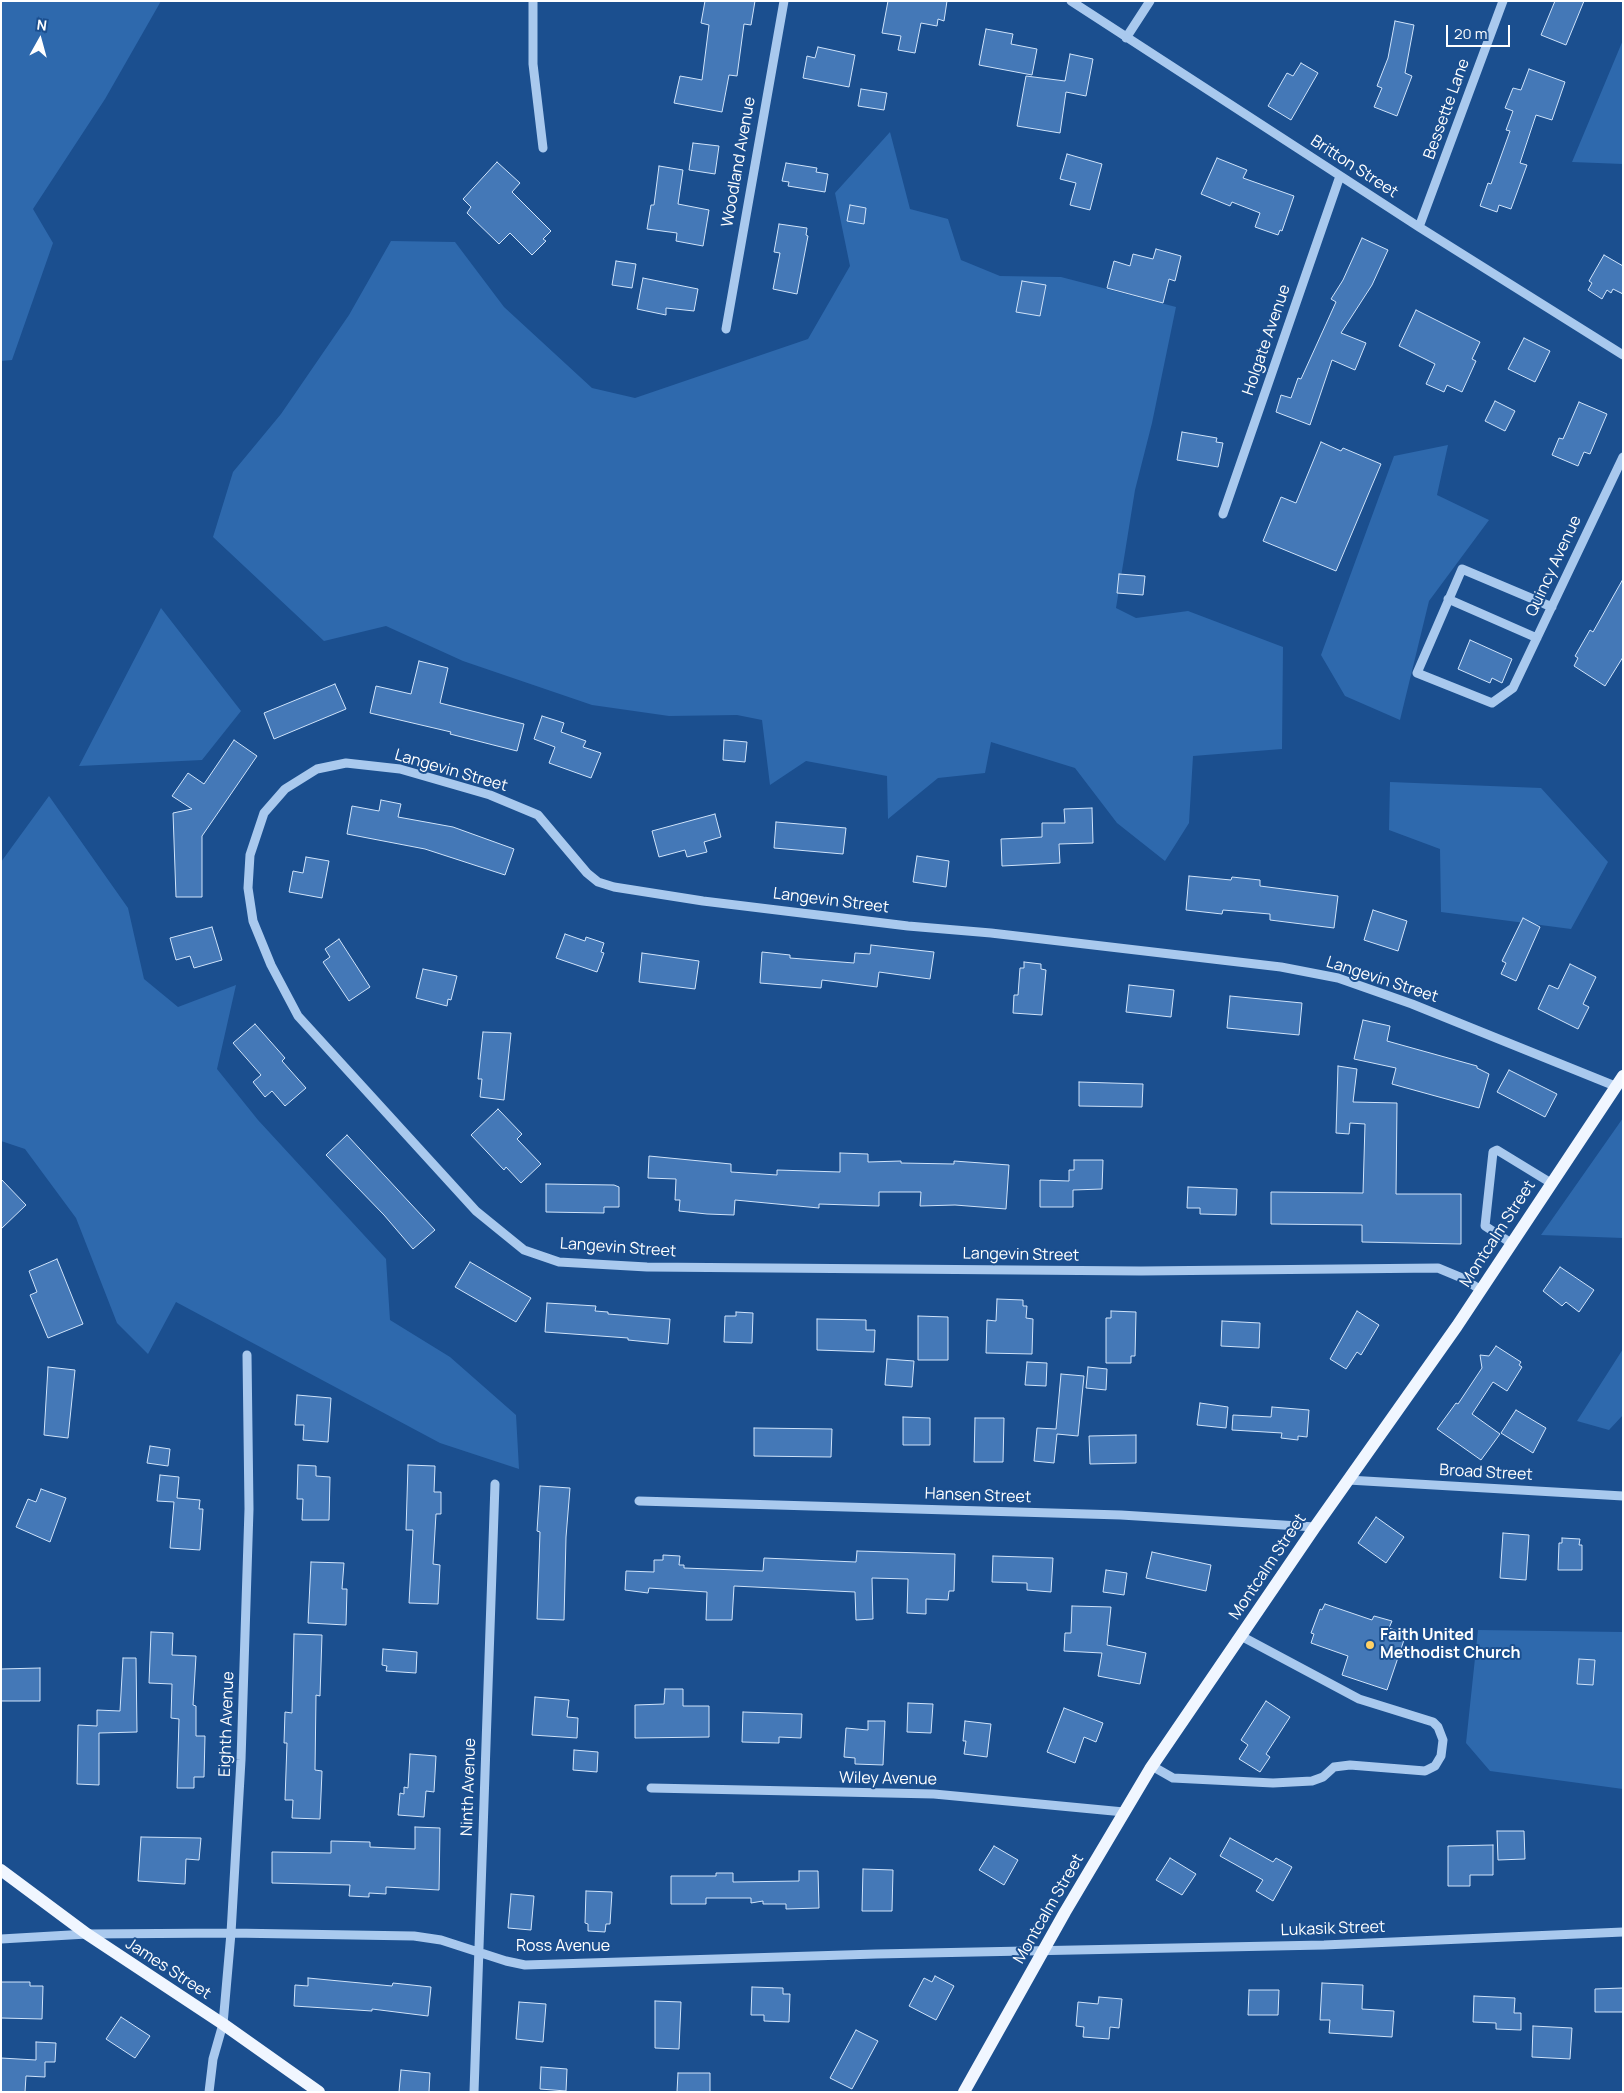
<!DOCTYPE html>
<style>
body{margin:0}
#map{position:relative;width:1624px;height:2093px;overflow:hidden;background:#1b4f8f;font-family:Manrope,sans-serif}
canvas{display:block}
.frame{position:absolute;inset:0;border:2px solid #fff;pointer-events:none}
.north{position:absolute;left:15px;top:15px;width:50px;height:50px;-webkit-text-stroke:4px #1b4f8f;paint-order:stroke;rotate:7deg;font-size:14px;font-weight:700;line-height:20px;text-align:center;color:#fff}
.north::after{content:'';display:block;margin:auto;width:18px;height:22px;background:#fff;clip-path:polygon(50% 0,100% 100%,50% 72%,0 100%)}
.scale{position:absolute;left:1446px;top:25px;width:64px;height:22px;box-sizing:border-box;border:2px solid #fff;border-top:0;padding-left:6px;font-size:15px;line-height:18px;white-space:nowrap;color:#fff;-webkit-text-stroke:4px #1b4f8f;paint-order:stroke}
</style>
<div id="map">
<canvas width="1624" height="2093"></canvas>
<div class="frame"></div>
<div class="north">N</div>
<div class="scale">20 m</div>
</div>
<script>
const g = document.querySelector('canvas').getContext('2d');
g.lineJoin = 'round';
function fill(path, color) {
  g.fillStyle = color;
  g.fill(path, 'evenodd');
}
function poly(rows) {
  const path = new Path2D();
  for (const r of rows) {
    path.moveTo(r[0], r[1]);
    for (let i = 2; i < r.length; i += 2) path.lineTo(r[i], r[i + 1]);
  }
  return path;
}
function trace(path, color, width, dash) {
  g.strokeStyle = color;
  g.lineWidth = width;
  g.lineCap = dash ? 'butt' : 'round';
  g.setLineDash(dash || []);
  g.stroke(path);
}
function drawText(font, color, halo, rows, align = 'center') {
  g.font = font + ' Manrope,sans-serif';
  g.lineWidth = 4;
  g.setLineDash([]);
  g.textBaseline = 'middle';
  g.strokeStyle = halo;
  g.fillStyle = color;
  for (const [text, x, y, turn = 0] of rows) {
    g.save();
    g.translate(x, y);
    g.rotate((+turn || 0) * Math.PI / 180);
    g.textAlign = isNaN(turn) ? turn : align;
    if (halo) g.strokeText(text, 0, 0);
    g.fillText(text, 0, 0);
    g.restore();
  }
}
fill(poly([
 [1,1,161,1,105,99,33,209,53,243,12,360,1,361],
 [1623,40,1623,164,1572,162],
 [890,132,910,209,948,219,961,260,1000,276,1061,277,1176,307,1152,423,1135,490,1116,608,1136,618,1188,611,1283,647,1282,749,1193,756,1189,823,1165,861,1117,823,1075,768,991,742,985,773,938,778,888,819,887,776,806,761,770,785,762,720,737,715,669,716,592,705,463,661,386,626,324,641,213,537,233,472,281,414,349,315,391,241,455,242,504,307,592,388,635,398,808,339,850,266,835,193],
 [1448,445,1437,495,1489,520,1429,601,1400,720,1345,696,1321,655,1394,456],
 [161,608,241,711,202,760,79,766],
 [1390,782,1541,788,1608,862,1571,929,1441,912,1440,849,1389,830],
 [49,796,128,908,144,979,178,1007,236,985,217,1069,258,1120,386,1259,390,1320,450,1357,516,1415,519,1469,440,1443,176,1302,148,1354,117,1323,76,1218,25,1149,1,1141,1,862],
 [1623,1118,1623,1238,1541,1235],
 [1623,1349,1623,1415,1609,1430,1577,1421],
 [1478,1630,1623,1632,1623,1789,1490,1771,1466,1743]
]), '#2e69ad');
const building = poly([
 [705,1,755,1,751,25,744,24,737,76,729,75,722,112,674,103,680,76,702,80,709,25,701,23,705,1],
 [888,1,947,1,944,21,938,19,937,26,921,23,915,53,898,50,901,36,882,33,888,1],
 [1555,1,1584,1,1566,45,1541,35,1555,1],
 [1395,21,1414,25,1405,73,1412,76,1397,116,1374,107,1382,88,1377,86,1388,58,1395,21],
 [986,29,1013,34,1011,44,1037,49,1032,75,979,65,986,29],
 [818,47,855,55,849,87,803,78,807,56,815,58,818,47],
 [1070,54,1093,59,1086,96,1066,92,1060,133,1017,126,1026,76,1065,81,1070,54],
 [1301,63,1318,73,1291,120,1268,106,1287,73,1293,76,1301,63],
 [1529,69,1565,82,1552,120,1536,115,1520,163,1527,165,1511,209,1499,205,1497,212,1480,206,1488,183,1491,184,1510,131,1506,130,1513,111,1505,108,1513,88,1521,90,1529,69],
 [861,89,887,93,884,110,858,106,861,89],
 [693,143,719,146,715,174,689,170,693,143],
 [1067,154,1102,164,1090,210,1070,205,1076,183,1060,179,1067,154],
 [1217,158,1247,170,1243,178,1294,196,1282,231,1280,230,1278,235,1255,227,1260,213,1232,202,1230,206,1201,194,1217,158],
 [497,162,520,183,512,192,551,231,543,239,546,241,532,255,510,233,499,244,467,213,471,207,463,199,497,162],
 [786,163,817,168,816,172,828,174,825,192,788,186,789,182,782,181,786,163],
 [659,166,683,170,678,204,709,210,703,246,676,241,677,233,647,229,651,205,654,205,659,166],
 [850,205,866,208,864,224,847,221,850,205],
 [779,224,807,228,806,235,808,236,797,294,773,289,780,253,774,252,779,224],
 [1362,238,1388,250,1372,285,1341,333,1366,343,1355,370,1332,360,1310,425,1276,412,1281,395,1291,398,1298,378,1301,379,1336,302,1331,299,1343,280,1362,238],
 [1156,249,1181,256,1175,281,1169,279,1163,303,1107,288,1114,261,1130,266,1133,254,1153,259,1156,249],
 [1604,255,1623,266,1623,294,1613,289,1611,293,1607,290,1602,299,1588,290,1592,283,1589,281,1604,255],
 [616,261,636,264,632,288,612,285,616,261],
 [643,278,698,289,694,311,666,308,666,315,637,309,643,278],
 [1022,281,1046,285,1040,316,1016,312,1022,281],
 [1416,310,1480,342,1472,359,1476,361,1462,392,1447,385,1444,392,1426,384,1435,364,1399,346,1416,310],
 [1524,338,1550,351,1535,382,1508,369,1524,338],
 [1495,401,1515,411,1505,431,1485,421,1495,401],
 [1579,402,1607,414,1590,454,1584,452,1578,466,1552,455,1559,438,1563,439,1579,402],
 [1182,432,1217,438,1216,442,1223,443,1218,467,1177,460,1182,432],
 [1321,442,1341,451,1343,448,1381,464,1336,571,1263,541,1281,497,1296,503,1321,442],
 [1119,574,1145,576,1143,595,1117,593,1119,574],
 [1623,579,1623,657,1605,686,1574,666,1578,658,1575,656,1590,630,1593,632,1623,579],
 [1470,640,1512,659,1502,683,1492,678,1490,683,1458,669,1470,640],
 [419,661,448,668,440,703,524,724,517,751,450,734,451,732,370,713,376,686,411,694,419,661],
 [335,684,346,709,274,739,264,713,335,684],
 [542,716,564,723,561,732,586,741,583,747,601,753,591,778,549,763,555,747,534,739,542,716],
 [234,740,257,756,202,836,202,897,176,897,173,813,192,809,172,796,188,773,204,784,234,740],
 [724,740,747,742,745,762,723,760,724,740],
 [381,800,401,804,398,817,453,827,514,849,505,875,425,849,347,834,352,806,379,811,381,800],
 [1092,808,1093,843,1059,844,1060,863,1002,866,1001,839,1042,837,1042,823,1065,823,1064,809,1092,808],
 [715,814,721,837,704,842,707,852,687,857,685,850,659,857,652,831,715,814],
 [776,822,846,828,843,854,774,848,776,822],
 [917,856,949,861,946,887,913,882,917,856],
 [306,857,329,861,322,898,289,892,293,871,303,873,306,857],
 [1189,876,1231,880,1232,877,1260,880,1260,886,1338,896,1334,928,1270,920,1270,914,1223,910,1222,914,1186,910,1189,876],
 [1373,910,1407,921,1398,951,1364,940,1373,910],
 [1523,918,1540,927,1516,981,1501,974,1506,963,1502,961,1523,918],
 [212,927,222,960,194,968,190,956,176,960,170,938,212,927],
 [565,934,585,941,586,937,604,943,601,952,604,953,597,972,556,958,565,934],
 [339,939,370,987,349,1001,323,962,330,957,325,949,339,939],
 [871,945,934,952,930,979,879,972,877,987,822,980,821,988,760,983,762,952,790,955,790,958,854,963,855,953,870,954,871,945],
 [642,953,699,961,695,989,639,982,642,953],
 [1024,962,1041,964,1041,969,1046,970,1042,1015,1013,1013,1014,995,1018,995,1020,968,1024,968,1024,962],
 [1570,964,1596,977,1583,1004,1589,1007,1578,1029,1538,1009,1549,985,1558,989,1570,964],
 [423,969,457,976,451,1000,448,999,447,1006,416,998,423,969],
 [1129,985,1174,990,1171,1017,1126,1012,1129,985],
 [1230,996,1302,1003,1299,1035,1227,1028,1230,996],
 [1363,1020,1390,1026,1387,1041,1477,1066,1477,1068,1489,1074,1479,1108,1392,1084,1396,1068,1354,1059,1363,1020],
 [255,1024,285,1058,282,1061,306,1088,285,1106,272,1091,265,1097,253,1082,261,1075,233,1043,255,1024],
 [483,1032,511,1033,504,1100,480,1097,482,1079,478,1079,483,1032],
 [1338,1066,1357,1069,1353,1102,1397,1103,1396,1194,1461,1194,1461,1244,1362,1242,1362,1225,1271,1224,1271,1192,1363,1193,1365,1124,1350,1123,1349,1134,1336,1133,1338,1066],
 [1509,1070,1557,1094,1545,1117,1497,1092,1509,1070],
 [1079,1082,1143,1084,1142,1107,1079,1106,1079,1082],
 [498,1109,522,1134,517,1139,541,1164,521,1183,506,1167,504,1170,471,1135,498,1109],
 [347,1135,435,1230,413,1249,384,1215,326,1155,347,1135],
 [840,1153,868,1154,868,1162,901,1161,901,1163,954,1164,954,1161,1009,1165,1006,1209,955,1205,920,1206,921,1192,879,1192,879,1206,819,1204,819,1208,735,1200,734,1215,707,1214,679,1211,680,1200,675,1200,676,1179,648,1178,649,1156,731,1164,731,1172,777,1175,777,1170,840,1172,840,1153],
 [1074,1160,1103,1160,1102,1189,1073,1190,1073,1207,1040,1207,1040,1180,1069,1181,1069,1170,1074,1170,1074,1160],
 [1,1179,26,1205,1,1229,1,1179],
 [546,1184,614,1185,619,1187,619,1207,604,1207,604,1213,546,1212,546,1184],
 [1188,1187,1237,1189,1236,1215,1200,1214,1200,1208,1187,1208,1188,1187],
 [57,1259,83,1324,48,1338,30,1295,37,1292,29,1271,57,1259],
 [470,1262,531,1298,516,1322,455,1287,470,1262],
 [1560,1267,1594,1290,1579,1312,1566,1302,1562,1306,1543,1291,1560,1267],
 [997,1299,1023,1300,1023,1306,1027,1306,1026,1318,1033,1319,1032,1354,986,1353,987,1320,996,1321,997,1299],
 [547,1303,596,1306,595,1311,608,1312,608,1314,670,1319,668,1344,628,1340,628,1338,545,1332,547,1303],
 [1111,1311,1136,1312,1135,1356,1131,1356,1131,1363,1106,1363,1106,1318,1111,1318,1111,1311],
 [1357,1311,1379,1325,1361,1355,1357,1352,1346,1369,1330,1359,1357,1311],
 [736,1312,753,1313,752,1343,724,1342,725,1316,736,1316,736,1312],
 [918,1316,948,1317,948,1360,918,1360,918,1316],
 [817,1319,866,1320,866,1330,875,1330,874,1352,817,1350,817,1319],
 [1222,1321,1260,1323,1259,1348,1221,1346,1222,1321],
 [1496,1346,1521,1362,1519,1365,1522,1367,1507,1391,1493,1382,1472,1414,1500,1434,1481,1460,1437,1429,1456,1403,1458,1404,1482,1368,1480,1355,1489,1356,1496,1346],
 [887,1359,914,1361,912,1387,885,1385,887,1359],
 [1027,1362,1047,1363,1046,1386,1025,1385,1027,1362],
 [48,1367,75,1370,68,1438,44,1435,48,1367],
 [1088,1367,1107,1369,1106,1390,1086,1388,1088,1367],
 [1061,1374,1084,1376,1078,1436,1057,1434,1054,1463,1034,1461,1037,1428,1056,1429,1061,1374],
 [297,1395,331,1398,328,1442,303,1440,304,1425,295,1425,297,1395],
 [1200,1403,1228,1407,1226,1428,1197,1425,1200,1403],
 [1272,1407,1309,1410,1307,1437,1298,1436,1298,1440,1281,1438,1282,1433,1232,1430,1233,1415,1271,1417,1272,1407],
 [1516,1410,1546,1428,1533,1453,1501,1433,1516,1410],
 [903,1417,930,1418,930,1445,903,1445,903,1417],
 [975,1418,1004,1418,1003,1462,974,1462,975,1418],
 [754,1428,832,1429,831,1457,754,1456,754,1428],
 [1136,1435,1136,1463,1090,1464,1089,1436,1136,1435],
 [150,1446,170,1449,168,1466,147,1463,150,1446],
 [298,1465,316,1466,316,1476,330,1477,329,1520,302,1520,303,1499,297,1499,298,1465],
 [408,1465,435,1466,434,1492,441,1492,441,1514,436,1514,433,1564,440,1565,438,1604,409,1603,413,1530,406,1530,408,1465],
 [160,1475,179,1477,177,1498,200,1500,199,1509,203,1509,200,1550,170,1548,174,1502,157,1501,160,1475],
 [540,1486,570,1488,566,1537,564,1620,537,1619,540,1532,537,1531,540,1486],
 [41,1489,66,1498,50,1542,16,1527,28,1499,36,1502,41,1489],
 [1376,1517,1404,1537,1386,1563,1358,1543,1376,1517],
 [1503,1533,1529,1535,1526,1580,1500,1578,1503,1533],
 [1562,1538,1580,1539,1579,1545,1582,1545,1582,1570,1558,1570,1559,1543,1562,1543,1562,1538],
 [857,1551,955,1554,954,1591,949,1591,948,1600,926,1599,926,1614,907,1613,908,1579,872,1578,873,1619,856,1620,855,1592,734,1586,732,1620,706,1620,707,1592,649,1588,648,1593,625,1590,626,1571,654,1572,654,1560,663,1560,663,1555,680,1556,679,1565,684,1565,684,1568,763,1571,764,1558,856,1562,857,1551],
 [1152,1552,1211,1565,1206,1591,1146,1578,1152,1552],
 [993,1556,1053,1558,1051,1592,1027,1590,1027,1583,992,1582,993,1556],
 [311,1562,344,1563,342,1589,347,1589,346,1625,308,1623,311,1562],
 [1106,1570,1127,1573,1124,1595,1103,1592,1106,1570],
 [1325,1604,1372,1620,1374,1616,1392,1621,1389,1628,1406,1634,1387,1690,1342,1675,1348,1656,1311,1643,1314,1634,1311,1633,1320,1609,1322,1610,1325,1604],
 [1072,1606,1111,1607,1107,1645,1146,1653,1140,1684,1098,1676,1102,1653,1064,1651,1065,1633,1071,1633,1072,1606],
 [151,1632,173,1633,172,1655,196,1656,193,1705,196,1706,196,1736,205,1736,204,1777,194,1777,194,1788,177,1788,179,1719,171,1718,172,1684,149,1683,151,1632],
 [294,1634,322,1635,320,1696,316,1695,315,1770,322,1771,320,1819,292,1818,293,1800,285,1800,287,1743,284,1743,285,1712,292,1713,294,1634],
 [383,1649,417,1652,416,1673,386,1671,387,1666,382,1665,383,1649],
 [123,1658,136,1658,137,1732,99,1733,99,1785,77,1784,78,1725,97,1726,97,1710,120,1711,123,1658],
 [1579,1659,1595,1660,1593,1685,1577,1684,1579,1659],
 [40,1668,40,1701,1,1701,1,1669,40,1668],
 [665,1689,683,1689,683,1706,709,1706,709,1737,635,1738,635,1705,664,1704,665,1689],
 [535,1697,569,1700,567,1717,578,1718,577,1738,532,1735,535,1697],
 [1266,1701,1290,1717,1266,1754,1270,1757,1260,1772,1239,1759,1248,1745,1241,1740,1266,1701],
 [908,1703,933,1704,931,1733,907,1732,908,1703],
 [1064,1708,1103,1723,1096,1742,1084,1737,1075,1763,1047,1752,1064,1708],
 [743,1712,802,1714,801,1738,779,1737,779,1743,742,1742,743,1712],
 [868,1721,885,1721,883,1765,855,1764,855,1758,844,1757,846,1728,868,1730,868,1721],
 [965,1721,991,1724,987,1757,964,1754,966,1741,963,1741,965,1721],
 [574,1750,598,1752,597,1772,573,1770,574,1750],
 [410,1754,436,1756,434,1792,426,1791,424,1817,398,1815,400,1793,404,1794,404,1787,408,1788,410,1754],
 [415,1827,440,1828,439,1890,386,1887,386,1894,369,1893,369,1897,349,1896,350,1885,272,1883,272,1852,331,1853,331,1841,370,1842,370,1847,415,1849,415,1827],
 [1497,1831,1524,1831,1525,1859,1498,1860,1497,1831],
 [141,1837,201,1838,199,1860,186,1859,185,1884,138,1881,141,1837],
 [1230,1838,1273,1862,1276,1858,1292,1867,1273,1901,1256,1891,1263,1880,1220,1856,1230,1838],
 [1493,1845,1493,1875,1470,1875,1470,1886,1448,1886,1448,1846,1493,1845],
 [994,1846,1018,1860,1004,1885,979,1870,994,1846],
 [1170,1858,1196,1874,1182,1895,1156,1880,1170,1858],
 [863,1869,893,1870,892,1911,862,1911,863,1869],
 [799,1871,818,1871,819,1908,786,1909,786,1904,763,1904,763,1901,751,1903,751,1898,706,1898,706,1904,671,1904,671,1876,716,1876,716,1873,733,1873,733,1882,799,1881,799,1871],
 [586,1891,612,1892,610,1924,606,1924,605,1932,588,1931,588,1924,585,1923,586,1891],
 [511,1894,534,1896,531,1930,508,1928,511,1894],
 [935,1976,954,1986,936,2020,909,2006,924,1978,932,1982,935,1976],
 [308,1978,392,1986,393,1983,431,1987,428,2016,372,2009,372,2011,294,2006,295,1985,308,1986,308,1978],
 [1,1982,30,1982,30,1986,43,1986,42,2019,1,2018,1,1982],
 [1322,1983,1363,1985,1362,2009,1394,2011,1392,2037,1329,2033,1330,2020,1320,2020,1322,1983],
 [752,1987,783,1988,783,1994,790,1994,789,2022,764,2021,764,2015,751,2015,752,1987],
 [1623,1988,1623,2012,1595,2012,1595,1989,1623,1988],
 [1249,1990,1279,1990,1278,2015,1248,2015,1249,1990],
 [1474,1996,1515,1998,1514,2013,1521,2013,1521,2030,1496,2029,1496,2023,1473,2022,1474,1996],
 [1099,1997,1122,1999,1119,2028,1110,2027,1109,2039,1083,2037,1084,2027,1076,2026,1078,2002,1098,2004,1099,1997],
 [655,2001,681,2002,679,2049,655,2048,655,2001],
 [519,2002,546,2004,543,2042,516,2039,519,2002],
 [121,2017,150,2036,135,2058,106,2039,121,2017],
 [1533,2026,1572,2028,1570,2059,1532,2057,1533,2026],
 [856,2030,878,2041,852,2089,830,2078,856,2030],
 [36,2042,56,2043,55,2062,45,2062,45,2077,26,2076,25,2092,1,2092,1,2058,36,2060,36,2042],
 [541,2067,567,2069,566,2091,540,2089,541,2067],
 [401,2070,430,2073,429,2092,399,2092,401,2070],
 [678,2073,710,2073,710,2092,677,2092,678,2073]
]);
fill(building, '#4478b7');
trace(building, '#cfe3fa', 1);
trace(poly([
 [533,1,533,64,543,148],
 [1071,1,1419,227,1623,355],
 [1126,38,1150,1],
 [1419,227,1503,1],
 [726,329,784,1],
 [1223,514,1340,176],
 [1448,599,1537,638],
 [1552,607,1462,569,1417,673,1492,703,1513,688,1623,457],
 [1511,1243,1485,1226,1493,1152,1497,1150,1551,1183],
 [1481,1290,1462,1278,1438,1268,1141,1271,647,1267,559,1262,524,1250,476,1211,298,1016,271,965,253,921,248,888,250,855,264,813,285,789,317,769,346,763,400,769,490,795,538,815,587,873,598,882,614,887,703,901,908,926,991,933,1281,967,1338,978,1412,1004,1615,1086],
 [1348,1480,1623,1496],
 [639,1501,1121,1515,1315,1527],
 [1152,1766,1173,1778,1273,1783,1312,1781,1323,1777,1334,1767,1350,1765,1425,1771,1435,1766,1441,1756,1443,1740,1438,1727,1433,1722,1359,1699,1241,1636],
 [651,1788,934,1794,1124,1812],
 [1,1939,87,1934,231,1933,414,1936,441,1940,506,1961,525,1965,876,1954,1324,1945,1623,1932],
 [209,2092,213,2059,223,2024,231,1933,241,1760,249,1509,247,1355],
 [474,2092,495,1484]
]), '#a9c9ee', 9);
trace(poly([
 [1,1870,87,1934,223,2024,319,2092],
 [964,2092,1065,1912,1150,1769,1315,1527,1457,1326,1623,1076]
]), '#f0f6ff', 12);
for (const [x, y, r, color] of [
 [1370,1645,5,"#ffd166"]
]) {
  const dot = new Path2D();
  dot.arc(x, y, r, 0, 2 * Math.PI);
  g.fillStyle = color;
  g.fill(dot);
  trace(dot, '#1b4f8f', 2);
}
drawText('16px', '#fff', '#1b4f8f', [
 ["Bessette Lane",1447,109,-70],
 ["Woodland Avenue",739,162,-80],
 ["Britton Street",1354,167,33],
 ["Holgate Avenue",1267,340,-71],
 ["Quincy Avenue",1554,566,-65],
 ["Langevin Street",451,771,16],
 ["Langevin Street",831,901,7],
 ["Langevin Street",1382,980,18],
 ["Montcalm Street",1498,1234,-57],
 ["Langevin Street",618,1248,4],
 ["Langevin Street",1021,1255,1],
 ["Broad Street",1486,1473,3],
 ["Hansen Street",978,1496,2],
 ["Montcalm Street",1268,1567,-56],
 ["Eighth Avenue",227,1724,-88],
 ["Wiley Avenue",888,1779,1],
 ["Ninth Avenue",469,1787,-88],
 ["Montcalm Street",1049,1909,-60],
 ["Lukasik Street",1333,1929,-2],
 ["Ross Avenue",563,1947],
 ["James Street",168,1969,33]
]);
drawText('bold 16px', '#fff', '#1b4f8f', [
 ["Faith United",1380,1636],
 ["Methodist Church",1380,1654]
], 'left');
</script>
